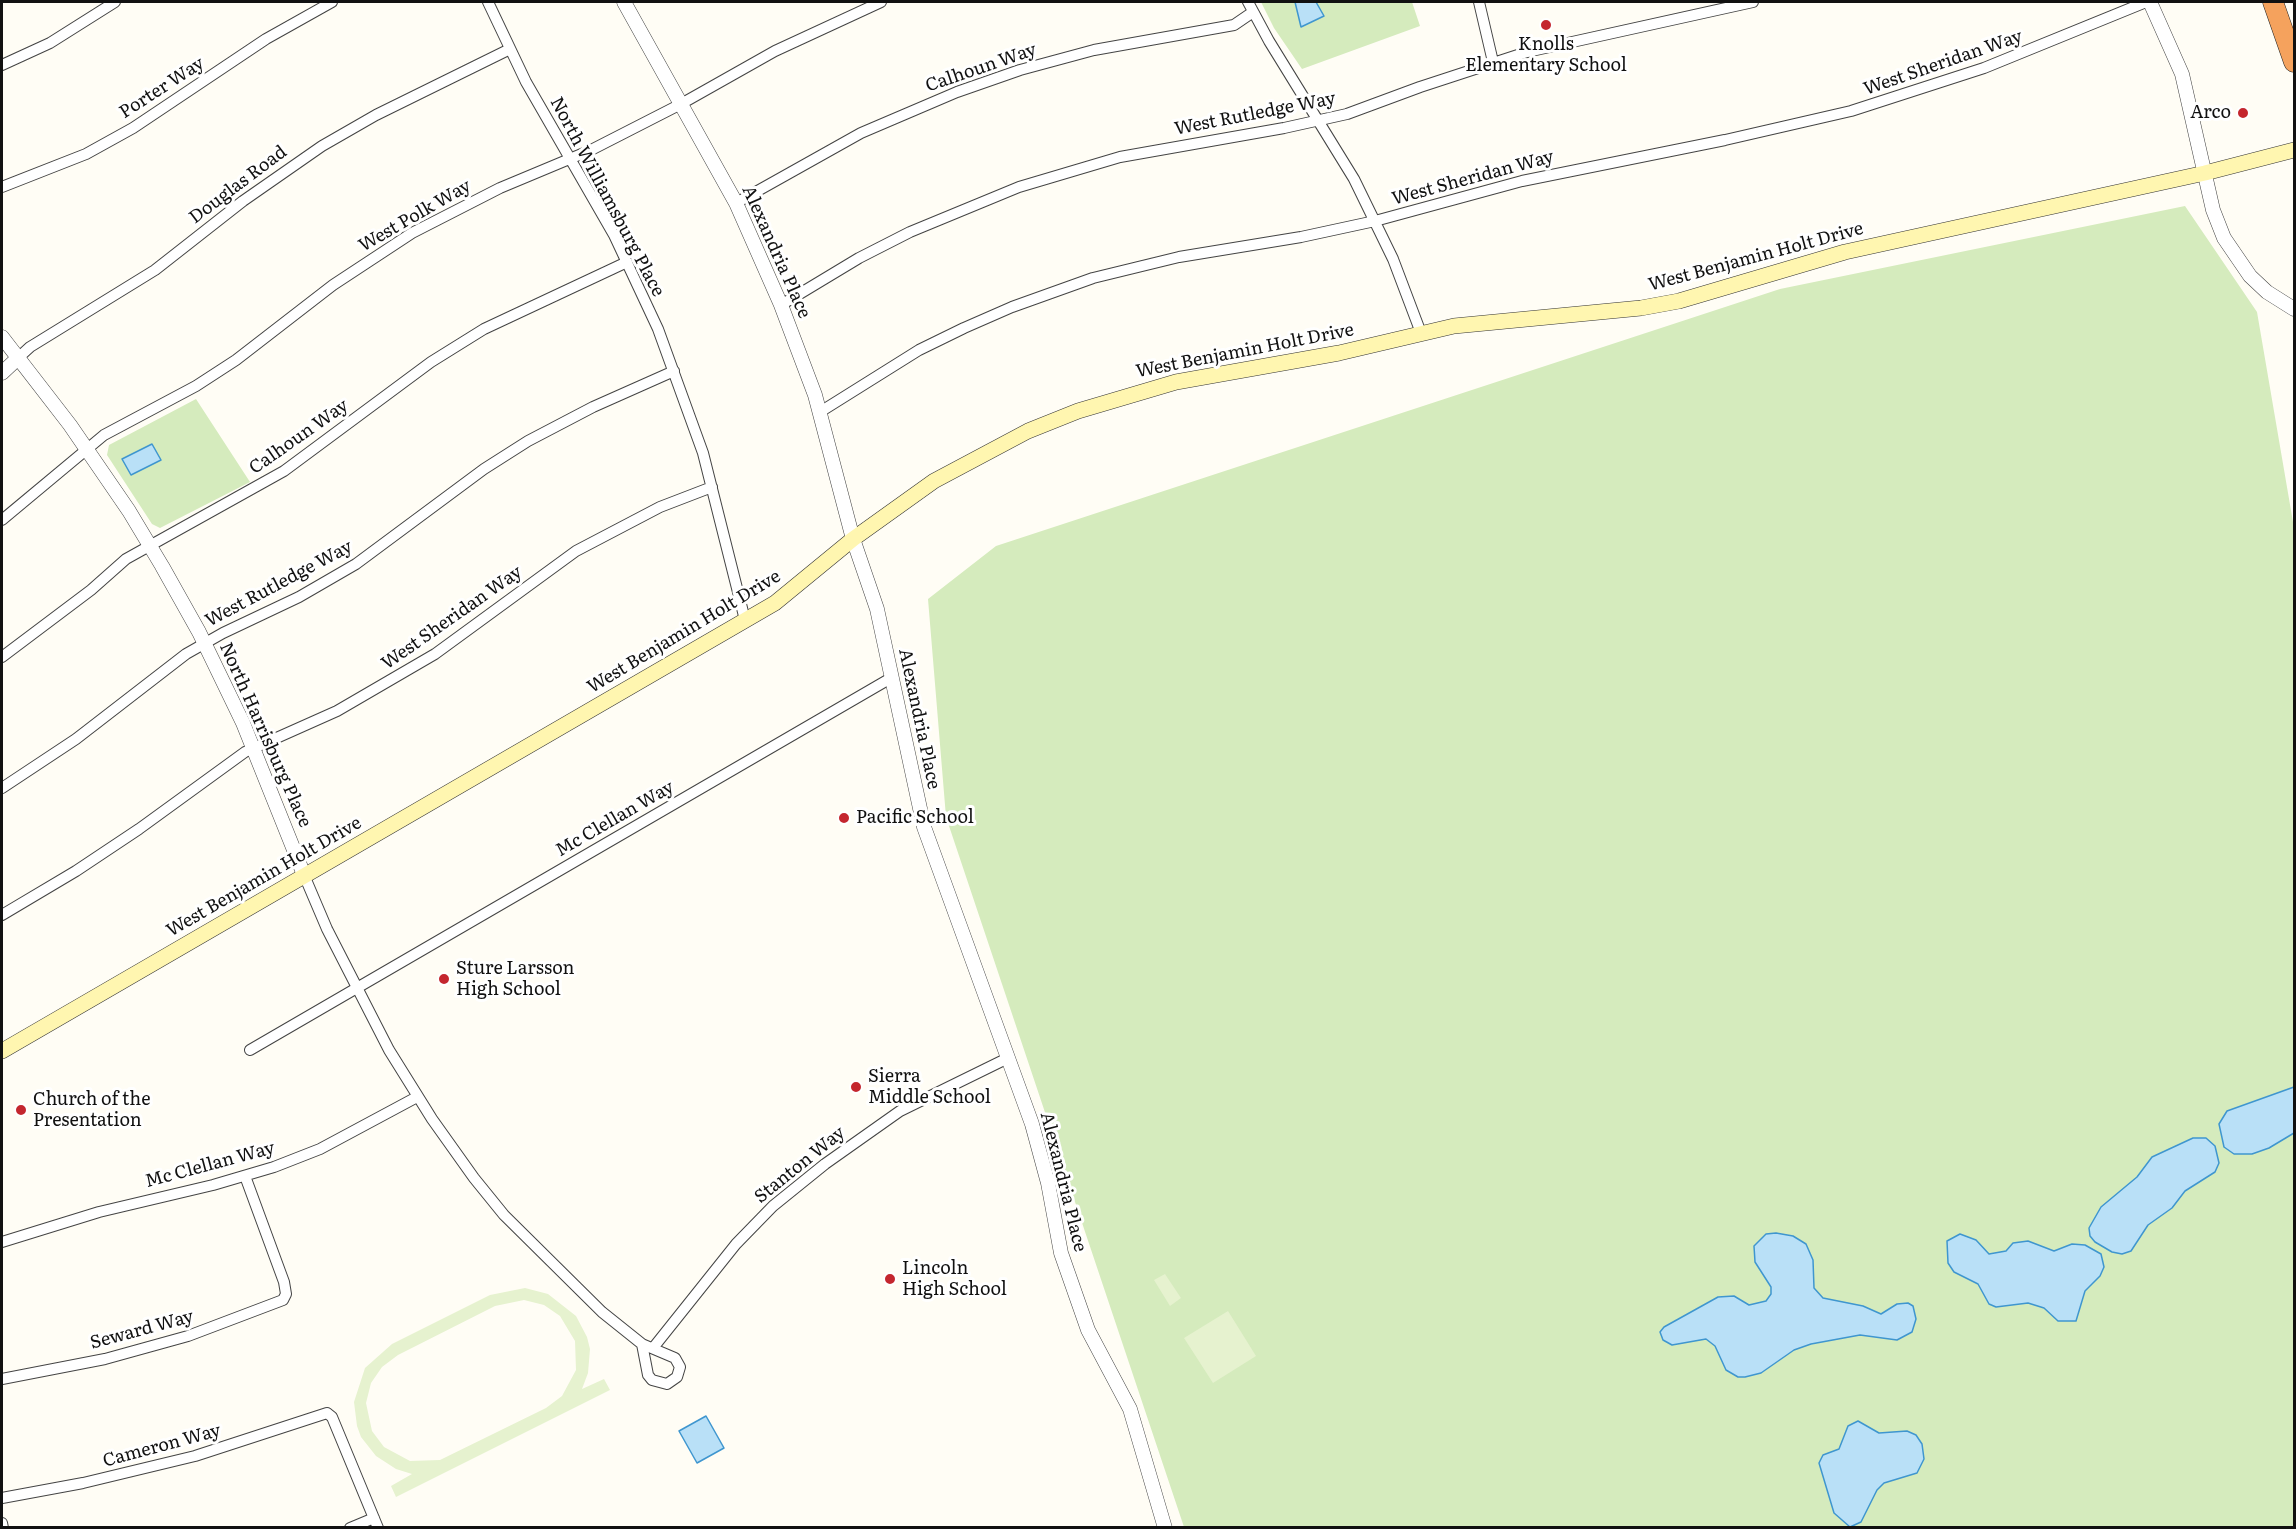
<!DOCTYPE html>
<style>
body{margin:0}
#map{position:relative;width:2296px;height:1529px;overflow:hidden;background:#fffdf5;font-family:Literata,serif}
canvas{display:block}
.frame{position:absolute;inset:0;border:3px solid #111;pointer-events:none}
</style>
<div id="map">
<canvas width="2296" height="1529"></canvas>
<div class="frame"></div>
</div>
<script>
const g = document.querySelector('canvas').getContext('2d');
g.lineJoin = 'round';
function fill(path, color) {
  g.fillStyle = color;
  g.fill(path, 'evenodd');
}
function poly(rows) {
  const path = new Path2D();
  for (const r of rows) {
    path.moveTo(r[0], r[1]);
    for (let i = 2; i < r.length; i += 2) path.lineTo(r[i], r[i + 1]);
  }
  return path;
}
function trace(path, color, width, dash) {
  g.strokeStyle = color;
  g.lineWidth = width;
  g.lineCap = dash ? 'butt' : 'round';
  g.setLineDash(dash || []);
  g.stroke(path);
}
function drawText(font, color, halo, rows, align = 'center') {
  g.font = font + ' Literata,serif';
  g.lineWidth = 6;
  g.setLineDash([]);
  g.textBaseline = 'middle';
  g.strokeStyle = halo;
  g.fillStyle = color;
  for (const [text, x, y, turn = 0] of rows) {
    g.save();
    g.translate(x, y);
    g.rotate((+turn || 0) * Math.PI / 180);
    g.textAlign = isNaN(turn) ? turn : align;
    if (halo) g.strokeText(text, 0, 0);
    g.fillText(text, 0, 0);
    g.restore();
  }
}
fill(poly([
 [1261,2,1412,2,1420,26,1302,69,1274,28],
 [2185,206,2257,312,2294,528,2294,1527,1184,1527,946,817,928,599,996,546,1780,289],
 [196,399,250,482,160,528,152,524,107,455,109,445]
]), '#d5ebbd');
fill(poly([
 [1165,1274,1181,1298,1170,1306,1154,1280],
 [525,1288,548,1294,576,1316,587,1337,590,1349,588,1373,582,1389,604,1379,610,1390,396,1497,391,1486,412,1474,396,1469,376,1456,361,1437,357,1426,354,1402,365,1368,392,1344,490,1295],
 [524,1300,544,1305,560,1316,575,1341,576,1370,562,1396,546,1408,440,1460,410,1461,384,1447,372,1431,366,1403,371,1383,382,1367,398,1355,495,1306],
 [1228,1311,1256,1356,1213,1383,1184,1338]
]), '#e6f2cf');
const water = poly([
 [1295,2,1316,2,1324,16,1301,27,1295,2],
 [152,444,161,460,131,475,122,459,152,444],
 [2294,1087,2294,1133,2269,1148,2252,1154,2234,1154,2224,1147,2219,1124,2227,1111,2294,1087],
 [2193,1138,2206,1138,2215,1146,2219,1163,2215,1172,2185,1191,2172,1208,2148,1225,2131,1251,2122,1254,2112,1252,2095,1242,2090,1236,2089,1228,2101,1207,2137,1177,2152,1157,2193,1138],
 [1776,1233,1793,1236,1806,1244,1813,1260,1814,1288,1823,1298,1863,1306,1881,1314,1897,1304,1908,1303,1913,1306,1916,1319,1912,1332,1897,1340,1860,1335,1811,1344,1794,1350,1761,1373,1745,1377,1738,1377,1726,1370,1715,1346,1706,1339,1672,1345,1663,1340,1660,1332,1664,1327,1718,1297,1734,1296,1749,1305,1766,1301,1771,1294,1771,1287,1755,1262,1754,1246,1766,1234,1776,1233],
 [1960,1234,1976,1240,1989,1254,2006,1251,2013,1243,2028,1241,2054,1251,2072,1244,2085,1245,2101,1254,2104,1267,2100,1276,2085,1291,2076,1321,2058,1321,2044,1308,2028,1303,1996,1307,1989,1304,1978,1284,1954,1272,1948,1263,1947,1241,1960,1234],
 [706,1416,724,1448,697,1463,679,1431,706,1416],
 [1858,1421,1879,1433,1907,1431,1916,1435,1922,1444,1924,1459,1917,1473,1884,1483,1877,1490,1861,1522,1850,1527,1834,1513,1819,1463,1823,1455,1839,1449,1848,1426,1858,1421]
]);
fill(water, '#b9e0f7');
trace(water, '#3f96cf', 1.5);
const minor = poly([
 [488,2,526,82,614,235,658,329,703,453,745,620],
 [1248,2,1269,41,1354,179,1393,259,1421,333],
 [1479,2,1493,62],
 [2,65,50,43,115,2],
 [2,187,86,154,133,128,266,39,332,2],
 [736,203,861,133,957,92,1020,70,1094,50,1234,25,1253,12],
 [781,305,859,258,910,232,1019,187,1120,157,1284,128,1347,114,1420,87,1527,52,1753,2],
 [18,358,30,347,155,270,243,201,322,146,376,115,510,49],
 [820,412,919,350,964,328,1012,307,1093,278,1179,257,1301,237,1375,221,1522,181,1725,140,1851,111,1984,68,2146,2],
 [2,520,104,435,196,386,236,360,333,285,412,233,500,188,591,150,681,104,775,51,881,2],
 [2,657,91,590,126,559,284,471,431,362,484,329,627,262],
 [2,788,76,739,186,654,223,633,299,597,356,564,484,469,528,441,593,407,674,371],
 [304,875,327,929,389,1050,432,1119,474,1178,504,1215,602,1312,642,1344,675,1358,680,1367,677,1377,667,1384,652,1380,648,1375,642,1344],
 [2,915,76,871,139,829,245,752,337,711,435,654,576,551,660,507,712,487],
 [250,1050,891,678],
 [2,1242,99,1212,213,1185,274,1167,320,1149,417,1097],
 [653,1348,736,1244,773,1206,825,1164,900,1111,1008,1058],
 [2,1379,105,1359,188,1336,283,1300,286,1294,284,1282,245,1176],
 [2,1498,83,1483,195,1456,327,1413,332,1417,378,1528],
 [2,1523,3,1528],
 [350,1528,374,1518]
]);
const tertiary = poly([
 [624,2,736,203,781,305,815,395,853,539,877,609,924,827,1032,1124,1048,1183,1061,1253,1088,1330,1130,1409,1165,1528],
 [2150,2,2182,74,2213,210,2224,238,2250,276,2267,292,2294,309],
 [2,337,70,425,129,511,162,566,199,632,243,723,304,875],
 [2,373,18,358]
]);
const secondary = poly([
 [2,1051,775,603,853,539,934,481,1028,431,1078,411,1176,382,1339,353,1454,326,1641,308,1679,301,1845,252,2205,173,2294,150]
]);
const motorway = poly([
 [2273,2,2294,62]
]);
trace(minor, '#444', 12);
trace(tertiary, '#444', 15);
trace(secondary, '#333', 16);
trace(motorway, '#222', 21);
trace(minor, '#fff', 10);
trace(tertiary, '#fff', 14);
trace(secondary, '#fff6b0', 15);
trace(motorway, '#f5a25d', 20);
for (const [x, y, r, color] of [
 [1546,25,6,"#c4262e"],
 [2243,113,6,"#c4262e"],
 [844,818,6,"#c4262e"],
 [444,979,6,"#c4262e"],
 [856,1087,6,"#c4262e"],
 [21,1110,6,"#c4262e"],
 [890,1279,6,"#c4262e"]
]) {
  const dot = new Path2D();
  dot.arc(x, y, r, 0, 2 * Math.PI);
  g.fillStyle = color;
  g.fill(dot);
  trace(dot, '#fff', 2);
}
drawText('18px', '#111', '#fff', [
 ["Knolls",1546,45,"center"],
 ["Elementary School",1546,66,"center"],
 ["Arco",2231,113,"right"],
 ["Pacific School",856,818],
 ["Sture Larsson",456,969],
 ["High School",456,990],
 ["Sierra",868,1077],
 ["Middle School",868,1098],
 ["Church of the",33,1100],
 ["Presentation",33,1121],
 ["Lincoln",902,1269],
 ["High School",902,1290]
], 'left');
drawText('18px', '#111', '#fff', [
 ["West Sheridan Way",1943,63,-19],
 ["Calhoun Way",981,68,-19],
 ["Porter Way",162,88,-33],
 ["West Rutledge Way",1255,114,-11],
 ["West Sheridan Way",1473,178,-15],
 ["Douglas Road",238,185,-37],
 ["North Williamsburg Place",607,197,62],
 ["West Polk Way",415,216,-30],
 ["Alexandria Place",776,252,66],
 ["West Benjamin Holt Drive",1756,257,-15],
 ["West Benjamin Holt Drive",1245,351,-11],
 ["Calhoun Way",299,437,-35],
 ["West Rutledge Way",279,584,-28],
 ["West Sheridan Way",452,618,-35],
 ["West Benjamin Holt Drive",684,632,-31],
 ["Alexandria Place",919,719,78],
 ["North Harrisburg Place",265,735,66],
 ["Mc Clellan Way",615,819,-30],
 ["West Benjamin Holt Drive",264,877,-30],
 ["Mc Clellan Way",210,1165,-15],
 ["Stanton Way",800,1165,-39],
 ["Alexandria Place",1063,1182,76],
 ["Seward Way",142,1330,-15],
 ["Cameron Way",162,1446,-15]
]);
</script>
